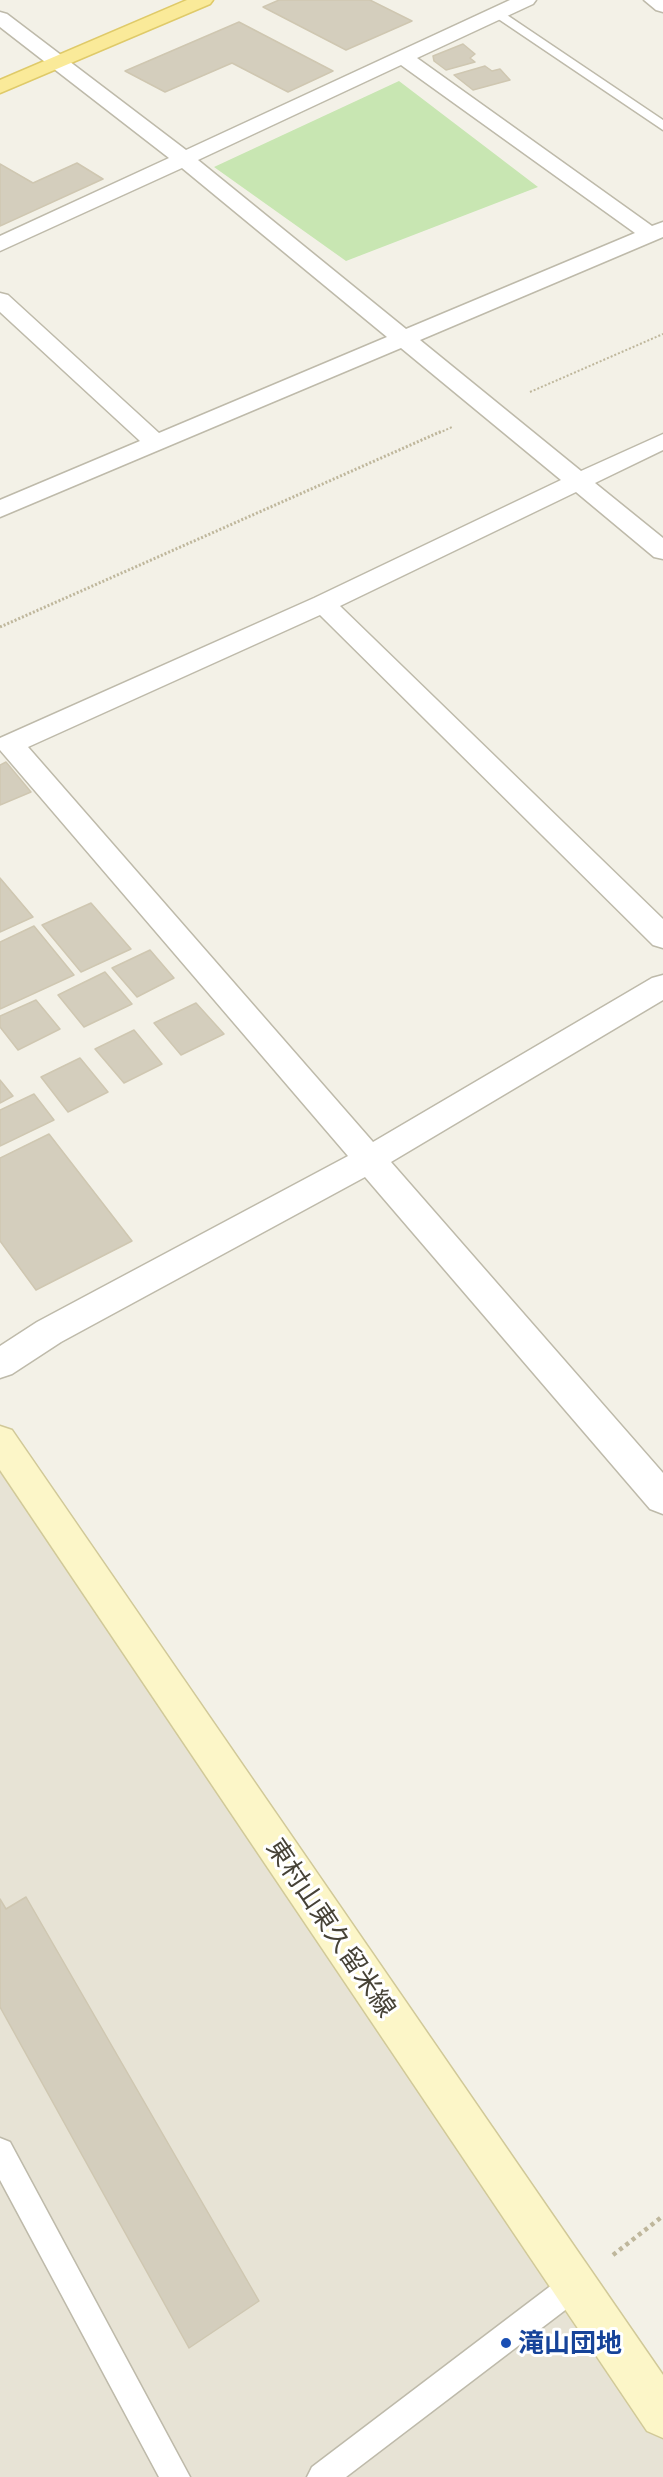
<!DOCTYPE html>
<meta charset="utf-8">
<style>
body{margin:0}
canvas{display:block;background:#f3f1e7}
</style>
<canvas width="663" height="2477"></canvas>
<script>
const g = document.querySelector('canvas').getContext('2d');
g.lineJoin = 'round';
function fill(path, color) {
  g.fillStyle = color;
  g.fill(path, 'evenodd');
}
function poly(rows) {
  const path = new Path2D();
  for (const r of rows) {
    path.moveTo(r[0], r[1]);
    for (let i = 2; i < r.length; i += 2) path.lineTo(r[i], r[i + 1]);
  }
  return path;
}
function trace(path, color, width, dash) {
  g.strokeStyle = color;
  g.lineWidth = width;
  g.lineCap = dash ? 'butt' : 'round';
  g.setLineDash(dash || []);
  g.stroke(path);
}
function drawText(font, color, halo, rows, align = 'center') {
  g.font = font + ' "Exo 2","Noto Sans JP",sans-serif';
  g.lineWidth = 6;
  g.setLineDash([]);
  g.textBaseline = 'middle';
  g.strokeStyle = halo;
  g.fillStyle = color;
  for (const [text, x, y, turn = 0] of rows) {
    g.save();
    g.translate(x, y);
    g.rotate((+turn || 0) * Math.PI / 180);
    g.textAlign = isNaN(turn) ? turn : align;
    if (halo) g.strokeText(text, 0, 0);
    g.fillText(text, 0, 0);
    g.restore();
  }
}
fill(poly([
 [0,1444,663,2415,663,2477,0,2477]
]), '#e7e3d5');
fill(poly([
 [399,81,538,187,346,261,214,167]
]), '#c8e6b2');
const building = poly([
 [279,0,370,0,412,21,346,50,263,7,279,0],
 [239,22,333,71,288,92,232,63,165,92,125,71,239,22],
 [463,44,475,54,470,58,475,62,446,70,434,61,433,56,463,44],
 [485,66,492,71,500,69,510,80,473,90,454,75,485,66],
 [77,163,103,179,0,226,0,164,33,183,77,163],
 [6,762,31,792,0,805,0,765,6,762],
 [0,878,33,917,0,932,0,878],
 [91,903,131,949,81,972,42,925,91,903],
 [34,926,74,975,0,1009,0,942,34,926],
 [150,950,174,978,137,997,112,968,150,950],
 [105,972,132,1004,84,1027,58,995,105,972],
 [36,1000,60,1029,18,1050,0,1027,0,1016,36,1000],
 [196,1003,224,1034,181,1055,154,1023,196,1003],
 [134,1030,162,1064,124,1083,95,1049,134,1030],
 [80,1058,108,1092,68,1112,41,1077,80,1058],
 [0,1080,13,1096,0,1103,0,1080],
 [34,1094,54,1120,0,1146,0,1110,34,1094],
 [49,1134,132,1241,36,1290,0,1241,0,1158,49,1134],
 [26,1897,259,2301,189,2348,0,2007,0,1899,6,1909,26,1897]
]);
fill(building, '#d4cebd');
trace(building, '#cfc7b1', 1.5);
const service = poly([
 [498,9,663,120,663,130,494,16,492,13,498,9],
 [0,2138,10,2142,190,2477,159,2477,0,2180,0,2138],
 [575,2271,585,2275,589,2285,585,2295,346,2477,307,2477,312,2467,565,2275,575,2271]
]);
const minor = poly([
 [510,0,536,0,533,4,417,58,652,226,663,222,663,237,420,340,581,471,663,434,663,450,595,483,663,538,663,559,654,557,576,492,340,606,663,919,663,948,653,945,320,615,28,747,373,1142,652,978,663,975,663,1000,391,1162,663,1473,663,1514,650,1509,365,1177,61,1342,12,1374,0,1378,0,1346,37,1322,348,1156,0,750,0,738,314,598,561,480,401,348,0,517,0,500,140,441,0,312,0,293,8,295,159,433,387,337,182,168,0,251,0,236,169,158,0,27,0,12,7,14,186,150,510,0],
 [401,65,635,233,406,329,198,160,401,65],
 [644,0,663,0,663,12,656,10,644,0]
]);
const secondary = poly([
 [0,1426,12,1430,663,2375,663,2438,647,2431,0,1470,0,1426]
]);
const primary = poly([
 [187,0,213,0,210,4,0,93,0,80,187,0]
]);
trace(service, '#bebaaa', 3);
trace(minor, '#bebaaa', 3);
trace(secondary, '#d1c998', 3);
trace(primary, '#dfca69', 3);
trace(poly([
 [530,392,663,334],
 [439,433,452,427]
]), '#bfb79c', 2, [2, 2]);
trace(poly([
 [0,627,442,431]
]), '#bfb79c', 3, [2, 2]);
trace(poly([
 [613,2255,663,2216]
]), '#bfb79c', 4.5, [4, 4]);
fill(service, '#fff');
fill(minor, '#fff');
fill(secondary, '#fcf6c8');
fill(primary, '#faea99');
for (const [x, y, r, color] of [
 [506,2343,6,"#1a4fb4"]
]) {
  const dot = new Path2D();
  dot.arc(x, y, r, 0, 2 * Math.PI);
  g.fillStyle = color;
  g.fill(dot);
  trace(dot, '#fff', 2);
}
drawText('26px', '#464236', '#fff', [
 ["東村山東久留米線",331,1928,56]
]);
drawText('bold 26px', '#164399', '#fff', [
 ["滝山団地",518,2343]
], 'left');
</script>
